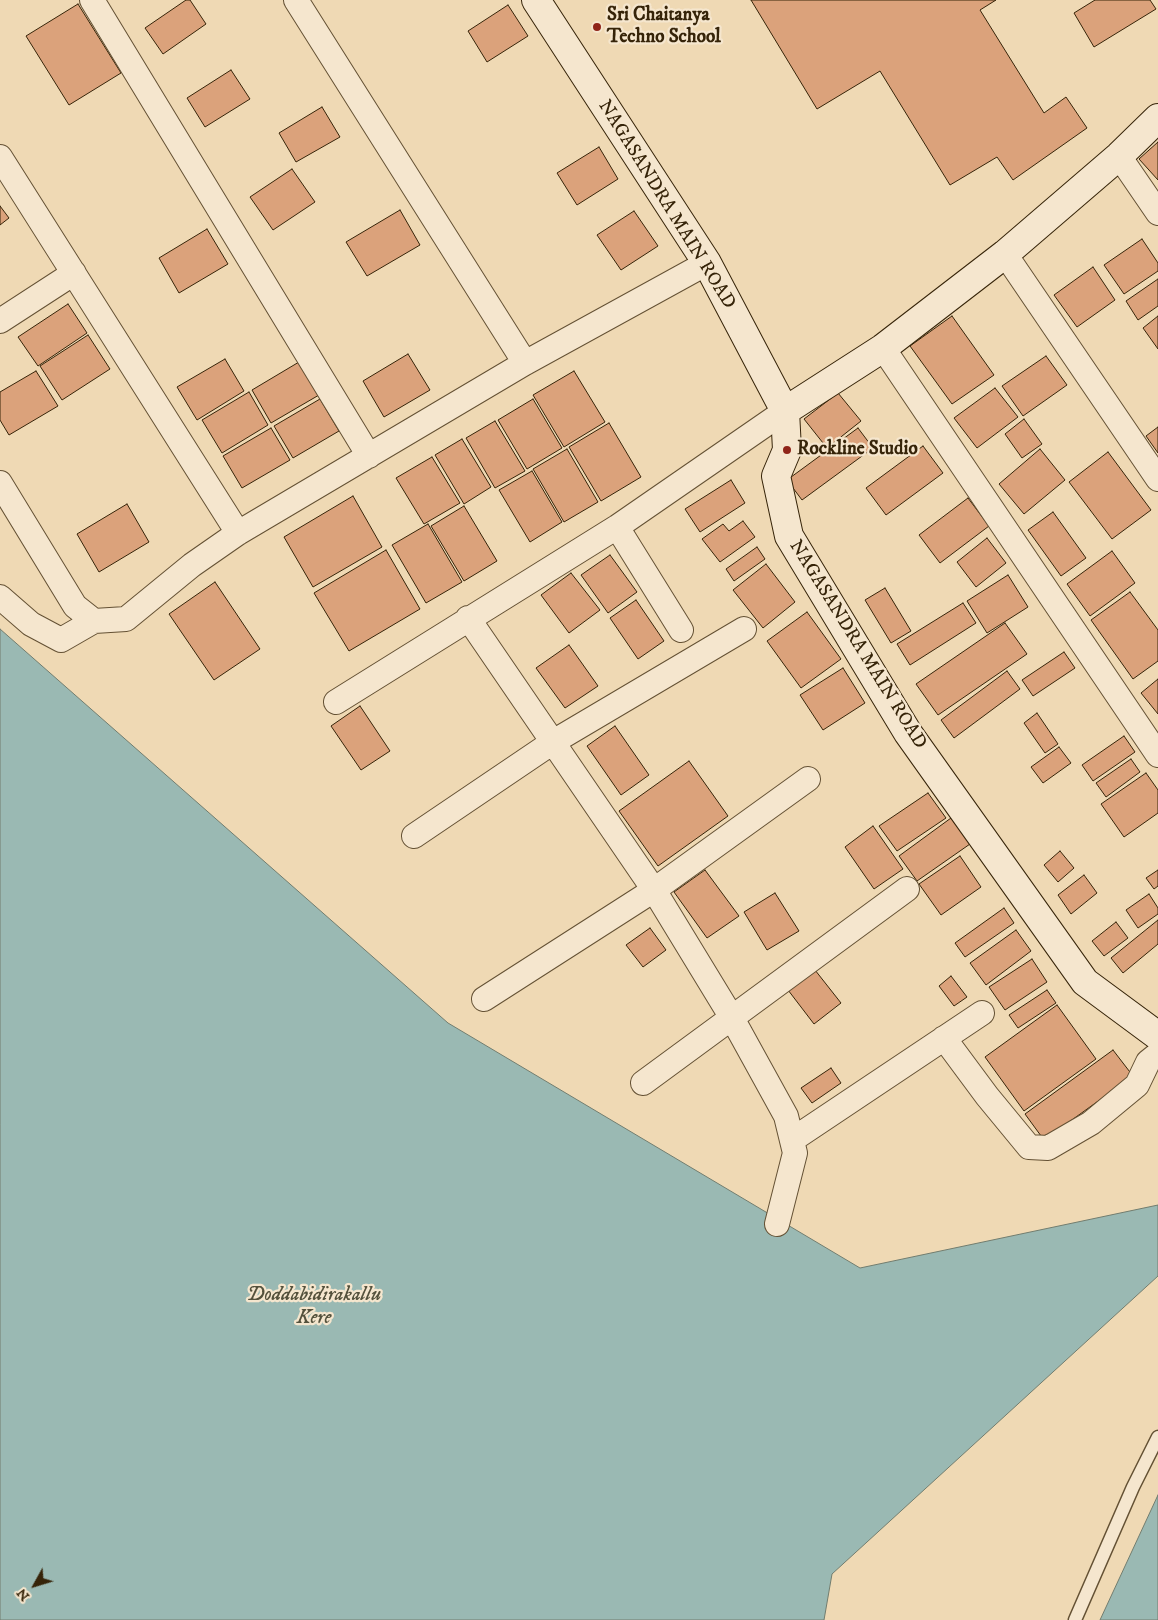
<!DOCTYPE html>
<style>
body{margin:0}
#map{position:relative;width:1158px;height:1620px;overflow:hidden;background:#efd9b4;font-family:"IM FELL DW Pica",serif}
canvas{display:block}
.north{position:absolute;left:10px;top:1560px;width:50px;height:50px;-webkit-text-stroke:4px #f5e6ce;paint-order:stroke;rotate:231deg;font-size:14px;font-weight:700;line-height:20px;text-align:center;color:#362409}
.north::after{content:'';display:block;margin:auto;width:18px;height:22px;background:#362409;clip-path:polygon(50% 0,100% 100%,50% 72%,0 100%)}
</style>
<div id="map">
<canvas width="1158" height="1620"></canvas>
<div class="north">N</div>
</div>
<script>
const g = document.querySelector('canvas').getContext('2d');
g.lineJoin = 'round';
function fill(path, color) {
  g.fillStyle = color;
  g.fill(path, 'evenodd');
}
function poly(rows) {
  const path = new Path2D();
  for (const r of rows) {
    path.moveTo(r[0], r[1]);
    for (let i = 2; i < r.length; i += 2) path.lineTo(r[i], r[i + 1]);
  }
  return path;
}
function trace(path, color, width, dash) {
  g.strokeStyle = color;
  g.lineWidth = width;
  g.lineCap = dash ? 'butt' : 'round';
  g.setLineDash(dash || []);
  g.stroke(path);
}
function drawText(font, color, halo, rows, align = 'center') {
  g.font = font + ' "IM FELL DW Pica",serif';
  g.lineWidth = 4.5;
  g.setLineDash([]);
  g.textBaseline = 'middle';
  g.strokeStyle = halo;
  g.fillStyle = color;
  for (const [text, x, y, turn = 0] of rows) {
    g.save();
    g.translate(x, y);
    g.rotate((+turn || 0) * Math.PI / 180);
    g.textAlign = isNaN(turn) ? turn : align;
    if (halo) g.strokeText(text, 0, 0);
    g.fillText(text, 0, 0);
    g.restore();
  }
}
const water = poly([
 [0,629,448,1023,860,1268,1158,1205,1158,1276,832,1574,824,1620,0,1620,0,629],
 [1158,1495,1158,1620,1100,1620,1158,1495]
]);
fill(water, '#9ab9b3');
trace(water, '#727d6f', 1);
const building = poly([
 [186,0,190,0,206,24,163,54,145,28,186,0],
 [751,0,996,0,980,10,1044,113,1066,97,1087,128,1013,180,997,157,950,185,880,71,817,109,751,0],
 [1095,0,1150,0,1156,9,1094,47,1074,13,1095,0],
 [78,4,121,73,69,105,26,36,78,4],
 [508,5,528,36,487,62,468,31,508,5],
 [231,70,250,99,205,127,187,98,231,70],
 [322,107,340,137,296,162,279,133,322,107],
 [1158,142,1158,180,1139,159,1158,142],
 [599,147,618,179,577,205,557,173,599,147],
 [292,169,315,202,273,230,250,197,292,169],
 [0,206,9,218,0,225,0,206],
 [400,210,420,245,367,276,346,242,400,210],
 [634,211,658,246,621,270,597,235,634,211],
 [207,229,228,264,179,293,159,258,207,229],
 [1142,239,1158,263,1158,271,1124,294,1104,265,1142,239],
 [1093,267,1115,300,1077,327,1054,295,1093,267],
 [1158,279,1158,306,1138,320,1126,301,1158,279],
 [68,304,87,333,38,366,18,337,68,304],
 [952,316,994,375,952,404,910,346,952,316],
 [1158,316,1158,349,1143,328,1158,316],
 [88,335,110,369,62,400,40,366,88,335],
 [408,354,430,390,384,417,363,381,408,354],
 [1046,356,1067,385,1023,416,1002,386,1046,356],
 [225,359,244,391,197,420,177,387,225,359],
 [299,362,319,395,271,423,252,390,299,362],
 [36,371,58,406,9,435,0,420,0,392,36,371],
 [574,371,605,422,564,447,533,395,574,371],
 [995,388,1018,417,977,448,954,418,995,388],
 [249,392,268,425,222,453,202,420,249,392],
 [838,393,861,421,827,448,804,419,838,393],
 [320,399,339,431,293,458,274,426,320,399],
 [533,399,562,448,527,469,498,420,533,399],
 [1024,419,1042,444,1022,458,1005,434,1024,419],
 [495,421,525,471,495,488,466,438,495,421],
 [609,423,641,477,601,501,569,447,609,423],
 [1158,427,1158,453,1146,436,1158,427],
 [271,428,290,460,242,488,223,456,271,428],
 [858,428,873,448,802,500,787,480,858,428],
 [462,439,491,487,464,504,435,455,462,439],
 [923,446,943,473,886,515,866,488,923,446],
 [567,449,598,502,564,522,533,469,567,449],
 [1040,449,1065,480,1024,514,999,484,1040,449],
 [1108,452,1151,510,1112,539,1069,482,1108,452],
 [432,457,460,503,424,524,396,478,432,457],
 [532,471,562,522,530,542,499,490,532,471],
 [731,480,745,503,700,532,685,509,731,480],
 [353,496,382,547,313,587,284,537,353,496],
 [968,498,989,526,940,563,919,535,968,498],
 [127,504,149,542,99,572,77,534,127,504],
 [464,506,497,561,464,581,431,526,464,506],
 [1053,512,1086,558,1061,576,1028,530,1053,512],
 [743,521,755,537,720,562,702,539,723,524,729,531,743,521],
 [428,524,462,582,426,603,392,545,428,524],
 [987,538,1006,563,976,587,957,562,987,538],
 [757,547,765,559,734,581,726,569,757,547],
 [386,550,420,609,349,651,314,593,386,550],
 [1112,551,1135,583,1090,616,1067,584,1112,551],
 [610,555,637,592,608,613,581,575,610,555],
 [766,564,795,602,763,628,733,590,766,564],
 [571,573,600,610,569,633,541,595,571,573],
 [1008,575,1028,607,987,633,967,601,1008,575],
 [215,582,260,649,214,680,169,614,215,582],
 [885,588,911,631,891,643,865,600,885,588],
 [1130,592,1158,630,1158,661,1133,679,1091,620,1130,592],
 [636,600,664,641,638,659,610,618,636,600],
 [963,603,976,623,910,665,897,644,963,603],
 [807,612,841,659,801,688,767,641,807,612],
 [1005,623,1027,654,938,715,916,684,1005,623],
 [569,645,598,686,565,708,536,668,569,645],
 [1064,652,1075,668,1033,696,1022,680,1064,652],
 [843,668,865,703,823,730,800,695,843,668],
 [1007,671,1020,689,954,738,941,720,1007,671],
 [1158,679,1158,714,1141,693,1158,679],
 [360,706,390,751,361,770,331,726,360,706],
 [1037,713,1058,744,1045,753,1024,723,1037,713],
 [615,726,649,775,621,795,587,746,615,726],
 [1124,736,1135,752,1093,781,1082,765,1124,736],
 [1059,747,1071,763,1043,783,1031,767,1059,747],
 [1131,759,1140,772,1106,797,1096,783,1131,759],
 [689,761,728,816,658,866,619,811,689,761],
 [1146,773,1158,790,1158,813,1124,837,1101,804,1146,773],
 [928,793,946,818,897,851,879,826,928,793],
 [951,818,970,844,917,881,899,856,951,818],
 [873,826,903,869,874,889,845,847,873,826],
 [1060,851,1074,868,1058,882,1044,865,1060,851],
 [960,856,981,887,941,915,919,884,960,856],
 [705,870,739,916,707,938,674,892,705,870],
 [1158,870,1158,886,1154,889,1146,878,1158,870],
 [1084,875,1097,893,1071,914,1058,895,1084,875],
 [775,893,799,931,767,950,744,912,775,893],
 [1149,894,1158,908,1158,914,1138,928,1126,910,1149,894],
 [1004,908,1014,923,965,957,955,943,1004,908],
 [1158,920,1158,944,1123,973,1111,958,1158,920],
 [1116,922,1128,938,1104,956,1092,941,1116,922],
 [650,928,666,950,643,967,626,945,650,928],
 [1016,930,1031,951,986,985,970,963,1016,930],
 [1032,959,1047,982,1005,1010,989,987,1032,959],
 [815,970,841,1003,814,1024,788,990,815,970],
 [951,976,967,997,954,1006,939,986,951,976],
 [1047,990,1056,1003,1018,1028,1009,1015,1047,990],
 [1057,1005,1096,1059,1024,1111,985,1057,1057,1005],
 [1113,1050,1133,1076,1044,1140,1025,1114,1113,1050],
 [831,1068,841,1083,812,1103,801,1088,831,1068]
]);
fill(building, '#dba27b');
trace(building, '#362409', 1);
const lane = poly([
 [1075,1620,1133,1487,1158,1437]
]);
const street = poly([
 [92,0,369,456],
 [296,0,525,363],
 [1119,156,1158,213],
 [0,157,238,533],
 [1005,254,1158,479],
 [0,321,74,273],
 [883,348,1158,755],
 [0,483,75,606,94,621,126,619,192,565,238,533,525,363,707,263],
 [617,527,681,630],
 [0,597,31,624,61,640,94,621],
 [468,618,654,890,732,1018,786,1116,795,1153,777,1224],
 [336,702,617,527,785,411],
 [414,836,553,742,744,629],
 [484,999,654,890,808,779],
 [944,1038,987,1096,1029,1147,1048,1148,1091,1123,1137,1085,1148,1062,1158,1054],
 [643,1083,907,889],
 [792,1140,982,1013]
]);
const secondary = poly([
 [536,0,707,263,785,411,787,450,776,476,789,536,908,733,1085,982,1158,1036],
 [785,411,883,348,1005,254,1119,156,1158,118]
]);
trace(lane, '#645134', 15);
trace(street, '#645134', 26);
trace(secondary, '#362409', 30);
trace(lane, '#f5e6ce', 12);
trace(street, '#f5e6ce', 24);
trace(secondary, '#f5e6ce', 28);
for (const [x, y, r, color] of [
 [597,27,5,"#8f2418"],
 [787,450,5,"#8f2418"]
]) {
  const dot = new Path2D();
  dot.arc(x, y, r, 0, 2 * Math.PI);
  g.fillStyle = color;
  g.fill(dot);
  trace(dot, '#f5e6ce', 2);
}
drawText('bold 19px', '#362409', '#f5e6ce', [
 ["Sri Chaitanya",607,16],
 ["Techno School",607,38],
 ["Rockline Studio",797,450]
], 'left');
drawText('19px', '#362409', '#f5e6ce', [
 ["NAGASANDRA MAIN ROAD",666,205,58],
 ["NAGASANDRA MAIN ROAD",857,645,58]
]);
drawText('italic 20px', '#54513c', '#f5e6ce', [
 ["Doddabidirakallu",314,1296],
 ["Kere",314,1319]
]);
</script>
